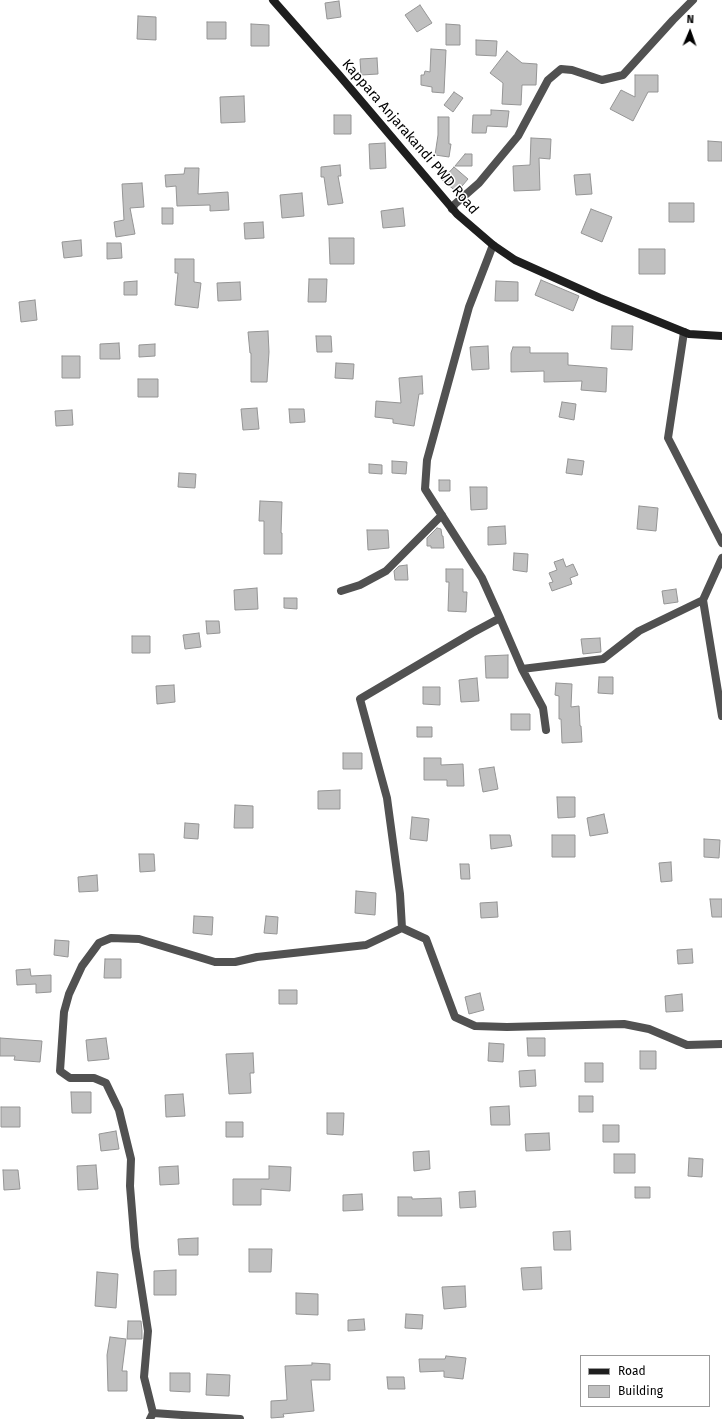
<!DOCTYPE html>
<style>
body{margin:0}
#map{position:relative;width:722px;height:1419px;overflow:hidden;background:#fff;font-family:"Fira Sans",sans-serif}
canvas{display:block}
.legend{position:absolute;left:580px;top:1355px;width:130px;height:52px;box-sizing:border-box;background:#fff;border:1px solid #999;margin:0;padding:5px 7px;list-style:none;font-size:12px;color:#000}
.legend li{display:flex;align-items:center;gap:8px;height:20px}
.legend b{width:20px;border:1px solid #999}
.north{position:absolute;left:670px;top:12px;width:40px;height:40px;-webkit-text-stroke:3px #fff;paint-order:stroke;rotate:2deg;font-size:11px;font-weight:700;line-height:16px;text-align:center;color:#000}
.north::after{content:'';display:block;margin:auto;width:14px;height:18px;background:#000;clip-path:polygon(50% 0,100% 100%,50% 72%,0 100%)}
</style>
<div id="map">
<canvas width="722" height="1419"></canvas>
<ul class="legend">
<li><b style="height:5px;background:#1e1e1e"></b>Road</li>
<li><b style="height:11px;background:#c0c0c0"></b>Building</li>
</ul>
<div class="north">N</div>
</div>
<script>
const g = document.querySelector('canvas').getContext('2d');
g.lineJoin = 'round';
function fill(path, color) {
  g.fillStyle = color;
  g.fill(path, 'evenodd');
}
function poly(rows) {
  const path = new Path2D();
  for (const r of rows) {
    path.moveTo(r[0], r[1]);
    for (let i = 2; i < r.length; i += 2) path.lineTo(r[i], r[i + 1]);
  }
  return path;
}
function trace(path, color, width, dash) {
  g.strokeStyle = color;
  g.lineWidth = width;
  g.lineCap = dash ? 'butt' : 'round';
  g.setLineDash(dash || []);
  g.stroke(path);
}
function drawText(font, color, halo, rows, align = 'center') {
  g.font = font + ' "Fira Sans",sans-serif';
  g.lineWidth = 3;
  g.setLineDash([]);
  g.textBaseline = 'middle';
  g.strokeStyle = halo;
  g.fillStyle = color;
  for (const [text, x, y, turn = 0] of rows) {
    g.save();
    g.translate(x, y);
    g.rotate((+turn || 0) * Math.PI / 180);
    g.textAlign = isNaN(turn) ? turn : align;
    if (halo) g.strokeText(text, 0, 0);
    g.fillText(text, 0, 0);
    g.restore();
  }
}
const building = poly([
 [339,1,341,17,327,19,325,3,339,1],
 [420,5,432,23,417,32,405,15,420,5],
 [138,16,156,17,156,40,137,39,138,16],
 [207,22,226,22,226,39,207,39,207,22],
 [251,24,269,25,269,46,251,46,251,24],
 [446,24,460,25,460,45,446,45,446,24],
 [476,40,497,41,496,56,476,55,476,40],
 [431,49,446,50,444,93,432,92,432,87,421,85,421,75,424,75,425,71,430,72,431,49],
 [507,51,522,63,537,64,536,85,522,85,521,105,502,104,503,83,490,73,507,51],
 [377,58,378,74,361,75,360,59,377,58],
 [635,75,658,75,658,92,648,92,633,121,610,109,621,90,635,97,635,75],
 [454,92,463,98,453,112,444,105,454,92],
 [244,96,245,122,221,123,220,97,244,96],
 [491,110,509,111,507,127,487,126,486,133,472,133,473,115,491,115,491,110],
 [334,115,351,115,351,134,334,134,334,115],
 [438,117,449,117,449,144,451,144,449,157,435,155,438,135,438,117],
 [531,138,551,139,550,159,539,158,540,190,514,191,513,166,530,165,531,138],
 [708,141,722,142,722,161,708,161,708,141],
 [385,143,386,168,370,169,369,144,385,143],
 [465,154,472,154,472,166,455,166,465,154],
 [340,165,341,176,338,176,343,203,328,205,324,177,321,177,321,167,340,165],
 [454,167,468,179,457,192,442,180,454,167],
 [185,168,199,168,198,194,228,192,229,210,210,211,210,205,177,206,176,186,166,187,165,175,184,174,185,168],
 [590,174,592,194,576,195,574,175,590,174],
 [142,183,144,207,130,208,135,234,116,237,114,222,124,220,122,184,142,183],
 [302,193,304,216,282,218,280,195,302,193],
 [669,203,694,203,694,222,669,222,669,203],
 [162,208,173,208,173,224,162,224,162,208],
 [403,208,405,226,383,228,381,211,403,208],
 [591,209,612,217,602,242,581,233,591,209],
 [263,222,264,238,245,239,244,223,263,222],
 [329,238,354,238,354,264,330,264,329,238],
 [81,240,82,256,64,258,62,242,81,240],
 [107,243,121,243,122,258,107,259,107,243],
 [639,249,665,249,665,274,639,274,639,249],
 [175,259,194,259,194,282,201,283,198,308,175,305,178,273,175,273,175,259],
 [309,279,327,279,326,302,308,302,309,279],
 [541,280,579,296,573,311,535,295,541,280],
 [137,281,137,295,124,295,124,282,137,281],
 [496,281,518,282,518,301,495,301,496,281],
 [240,282,241,300,218,301,217,283,240,282],
 [35,300,37,320,21,322,19,302,35,300],
 [612,326,633,326,632,350,611,349,612,326],
 [268,331,269,352,267,382,251,382,251,353,250,353,248,332,268,331],
 [316,336,331,336,332,352,317,352,316,336],
 [119,343,120,359,100,359,100,344,119,343],
 [155,344,155,356,139,357,139,345,155,344],
 [488,346,489,369,472,370,470,347,488,346],
 [513,347,530,347,530,353,568,353,568,365,607,368,606,392,581,390,582,381,544,382,544,371,511,372,511,353,513,347],
 [62,356,80,356,80,378,62,378,62,356],
 [336,363,354,364,353,379,335,378,336,363],
 [422,376,423,394,419,394,414,426,393,423,393,419,375,417,376,401,401,403,399,378,422,376],
 [138,379,158,379,158,397,138,397,138,379],
 [562,402,576,404,574,420,559,417,562,402],
 [257,408,259,429,243,430,241,409,257,408],
 [289,409,304,409,305,422,290,423,289,409],
 [72,410,73,425,56,426,55,411,72,410],
 [568,459,584,461,582,475,566,473,568,459],
 [392,461,407,462,406,474,392,473,392,461],
 [369,464,382,465,382,474,369,473,369,464],
 [179,473,196,474,195,488,178,487,179,473],
 [439,480,450,480,450,491,439,491,439,480],
 [470,487,487,487,487,509,471,510,470,487],
 [260,501,282,502,281,533,282,533,282,554,264,554,264,521,259,521,260,501],
 [639,506,658,508,656,531,637,529,639,506],
 [505,526,506,544,488,545,488,527,505,526],
 [437,528,441,529,442,536,443,536,444,548,431,548,431,546,427,546,427,538,437,528],
 [367,530,388,530,389,548,368,550,367,530],
 [514,553,528,554,527,572,513,570,514,553],
 [563,559,566,567,573,564,578,575,570,578,572,584,552,591,549,583,553,582,549,573,557,570,554,562,563,559],
 [407,565,408,580,395,580,394,571,399,566,407,565],
 [446,569,463,569,463,592,467,592,466,612,448,611,449,582,446,582,446,569],
 [257,588,258,609,235,610,234,590,257,588],
 [676,589,678,602,664,604,662,591,676,589],
 [284,598,297,598,297,609,284,608,284,598],
 [206,621,219,621,220,633,207,634,206,621],
 [199,633,201,647,185,649,183,635,199,633],
 [132,636,150,636,150,653,132,653,132,636],
 [600,638,601,652,583,654,581,639,600,638],
 [508,655,508,678,486,678,485,656,508,655],
 [599,677,613,677,613,694,598,693,599,677],
 [477,678,479,701,461,702,459,680,477,678],
 [556,683,572,684,571,707,579,706,580,726,581,726,582,742,562,743,561,719,559,719,559,696,555,695,556,683],
 [174,685,175,702,157,704,156,686,174,685],
 [423,687,440,687,440,705,423,704,423,687],
 [511,714,530,714,530,730,511,730,511,714],
 [417,727,432,727,432,737,417,737,417,727],
 [343,753,362,753,362,769,343,769,343,753],
 [424,758,441,758,441,765,463,764,464,786,447,786,447,780,424,780,424,758],
 [494,767,498,789,483,792,479,769,494,767],
 [340,790,340,809,318,809,318,791,340,790],
 [557,797,575,797,575,817,558,818,557,797],
 [235,805,253,806,253,828,234,828,235,805],
 [604,814,608,833,590,836,587,818,604,814],
 [412,817,429,819,427,841,410,839,412,817],
 [185,823,199,824,198,839,184,838,185,823],
 [490,835,510,835,512,846,491,849,490,835],
 [552,835,575,835,575,857,552,857,552,835],
 [704,839,720,840,719,858,704,857,704,839],
 [139,854,154,854,155,871,140,872,139,854],
 [671,862,672,881,661,882,659,863,671,862],
 [460,864,469,864,470,879,461,879,460,864],
 [97,875,98,891,79,892,78,877,97,875],
 [356,891,376,893,375,915,355,913,356,891],
 [710,899,722,899,722,917,712,917,710,899],
 [497,902,498,917,481,918,480,903,497,902],
 [194,916,213,917,212,935,193,933,194,916],
 [266,916,278,917,277,934,264,933,266,916],
 [55,940,69,941,68,957,54,955,55,940],
 [692,949,693,963,678,964,677,950,692,949],
 [105,959,121,959,121,978,104,978,105,959],
 [30,969,31,976,51,975,51,992,36,993,36,984,17,985,16,970,30,969],
 [279,990,297,990,297,1004,279,1004,279,990],
 [480,993,484,1010,469,1014,465,997,480,993],
 [682,994,683,1011,666,1012,665,996,682,994],
 [0,1038,42,1041,40,1062,14,1060,15,1056,0,1056,0,1038],
 [106,1038,109,1059,88,1061,86,1040,106,1038],
 [527,1038,545,1038,545,1056,528,1056,527,1038],
 [489,1043,504,1044,503,1062,488,1061,489,1043],
 [640,1051,656,1051,656,1069,640,1069,640,1051],
 [253,1053,254,1073,250,1073,251,1093,229,1094,226,1054,253,1053],
 [585,1063,603,1063,603,1082,585,1082,585,1063],
 [535,1070,536,1086,520,1087,519,1071,535,1070],
 [71,1092,91,1092,91,1113,72,1113,71,1092],
 [183,1094,185,1116,166,1117,165,1095,183,1094],
 [579,1096,593,1096,593,1112,579,1112,579,1096],
 [509,1106,510,1125,491,1125,490,1107,509,1106],
 [1,1107,20,1107,20,1127,1,1127,1,1107],
 [327,1113,344,1113,343,1135,327,1134,327,1113],
 [226,1122,243,1122,243,1137,226,1137,226,1122],
 [603,1125,619,1125,619,1142,603,1142,603,1125],
 [116,1131,119,1149,101,1151,99,1134,116,1131],
 [549,1133,550,1150,526,1151,525,1134,549,1133],
 [429,1151,430,1169,414,1171,413,1152,429,1151],
 [614,1154,635,1154,635,1173,614,1173,614,1154],
 [689,1158,703,1159,702,1177,688,1176,689,1158],
 [96,1165,98,1189,78,1190,77,1166,96,1165],
 [178,1166,179,1184,160,1185,159,1167,178,1166],
 [269,1166,291,1167,290,1191,261,1189,261,1205,233,1205,233,1179,269,1179,269,1166],
 [3,1170,18,1170,20,1189,4,1190,3,1170],
 [635,1187,650,1187,650,1198,635,1198,635,1187],
 [475,1191,476,1207,460,1208,459,1192,475,1191],
 [362,1194,363,1210,343,1211,343,1195,362,1194],
 [398,1197,412,1197,412,1199,441,1198,442,1216,398,1216,398,1197],
 [570,1231,571,1250,554,1250,553,1232,570,1231],
 [198,1238,198,1255,179,1255,178,1239,198,1238],
 [249,1249,272,1249,271,1272,249,1272,249,1249],
 [541,1267,542,1289,523,1290,521,1268,541,1267],
 [176,1270,176,1295,154,1295,154,1271,176,1270],
 [97,1272,118,1274,116,1308,95,1306,97,1272],
 [465,1286,466,1307,444,1309,442,1287,465,1286],
 [296,1293,318,1294,318,1315,296,1314,296,1293],
 [406,1314,423,1315,422,1329,405,1328,406,1314],
 [364,1319,365,1330,348,1331,348,1320,364,1319],
 [128,1321,141,1321,142,1331,142,1339,127,1339,128,1321],
 [110,1337,126,1339,122,1371,127,1371,127,1391,108,1391,107,1355,110,1337],
 [446,1356,466,1358,463,1379,444,1377,444,1371,420,1372,419,1359,445,1359,446,1356],
 [312,1363,330,1364,330,1380,311,1380,314,1411,283,1414,284,1417,271,1418,271,1401,287,1400,285,1366,312,1365,312,1363],
 [170,1373,190,1373,190,1392,170,1391,170,1373],
 [207,1374,230,1375,229,1396,206,1395,207,1374],
 [387,1377,404,1377,405,1389,388,1389,387,1377]
]);
fill(building, '#c0c0c0');
trace(building, '#959595', 1);
trace(poly([
 [452,209,455,204,479,183,518,136,548,80,561,69,572,70,602,80,623,75,673,20,693,0],
 [493,245,469,307,427,460,425,489,482,578,500,618],
 [684,332,668,438,722,543],
 [722,558,703,600,639,631,603,659,522,669,500,618,472,633,360,699,387,798,400,894,402,928,426,939,455,1017,475,1026,507,1027,624,1024,649,1029,687,1045,722,1044],
 [341,591,360,585,386,571,442,515],
 [703,600,722,716],
 [522,669,543,708,546,730],
 [153,1413,240,1419],
 [150,1419,153,1413,144,1377,148,1331,135,1247,130,1186,131,1159,119,1110,106,1083,94,1078,70,1078,60,1071,64,1012,69,994,82,966,99,943,111,938,139,939,215,962,235,962,257,957,366,945,402,928]
]), '#515151', 8);
trace(poly([
 [273,0,339,75,457,214,493,245,515,260,600,298,684,332,689,334,722,336]
]), '#1e1e1e', 8);
drawText('14px', '#000', '#fff', [
 ["Kappara Anjarakandi PWD Road",410,137,49]
]);
</script>
